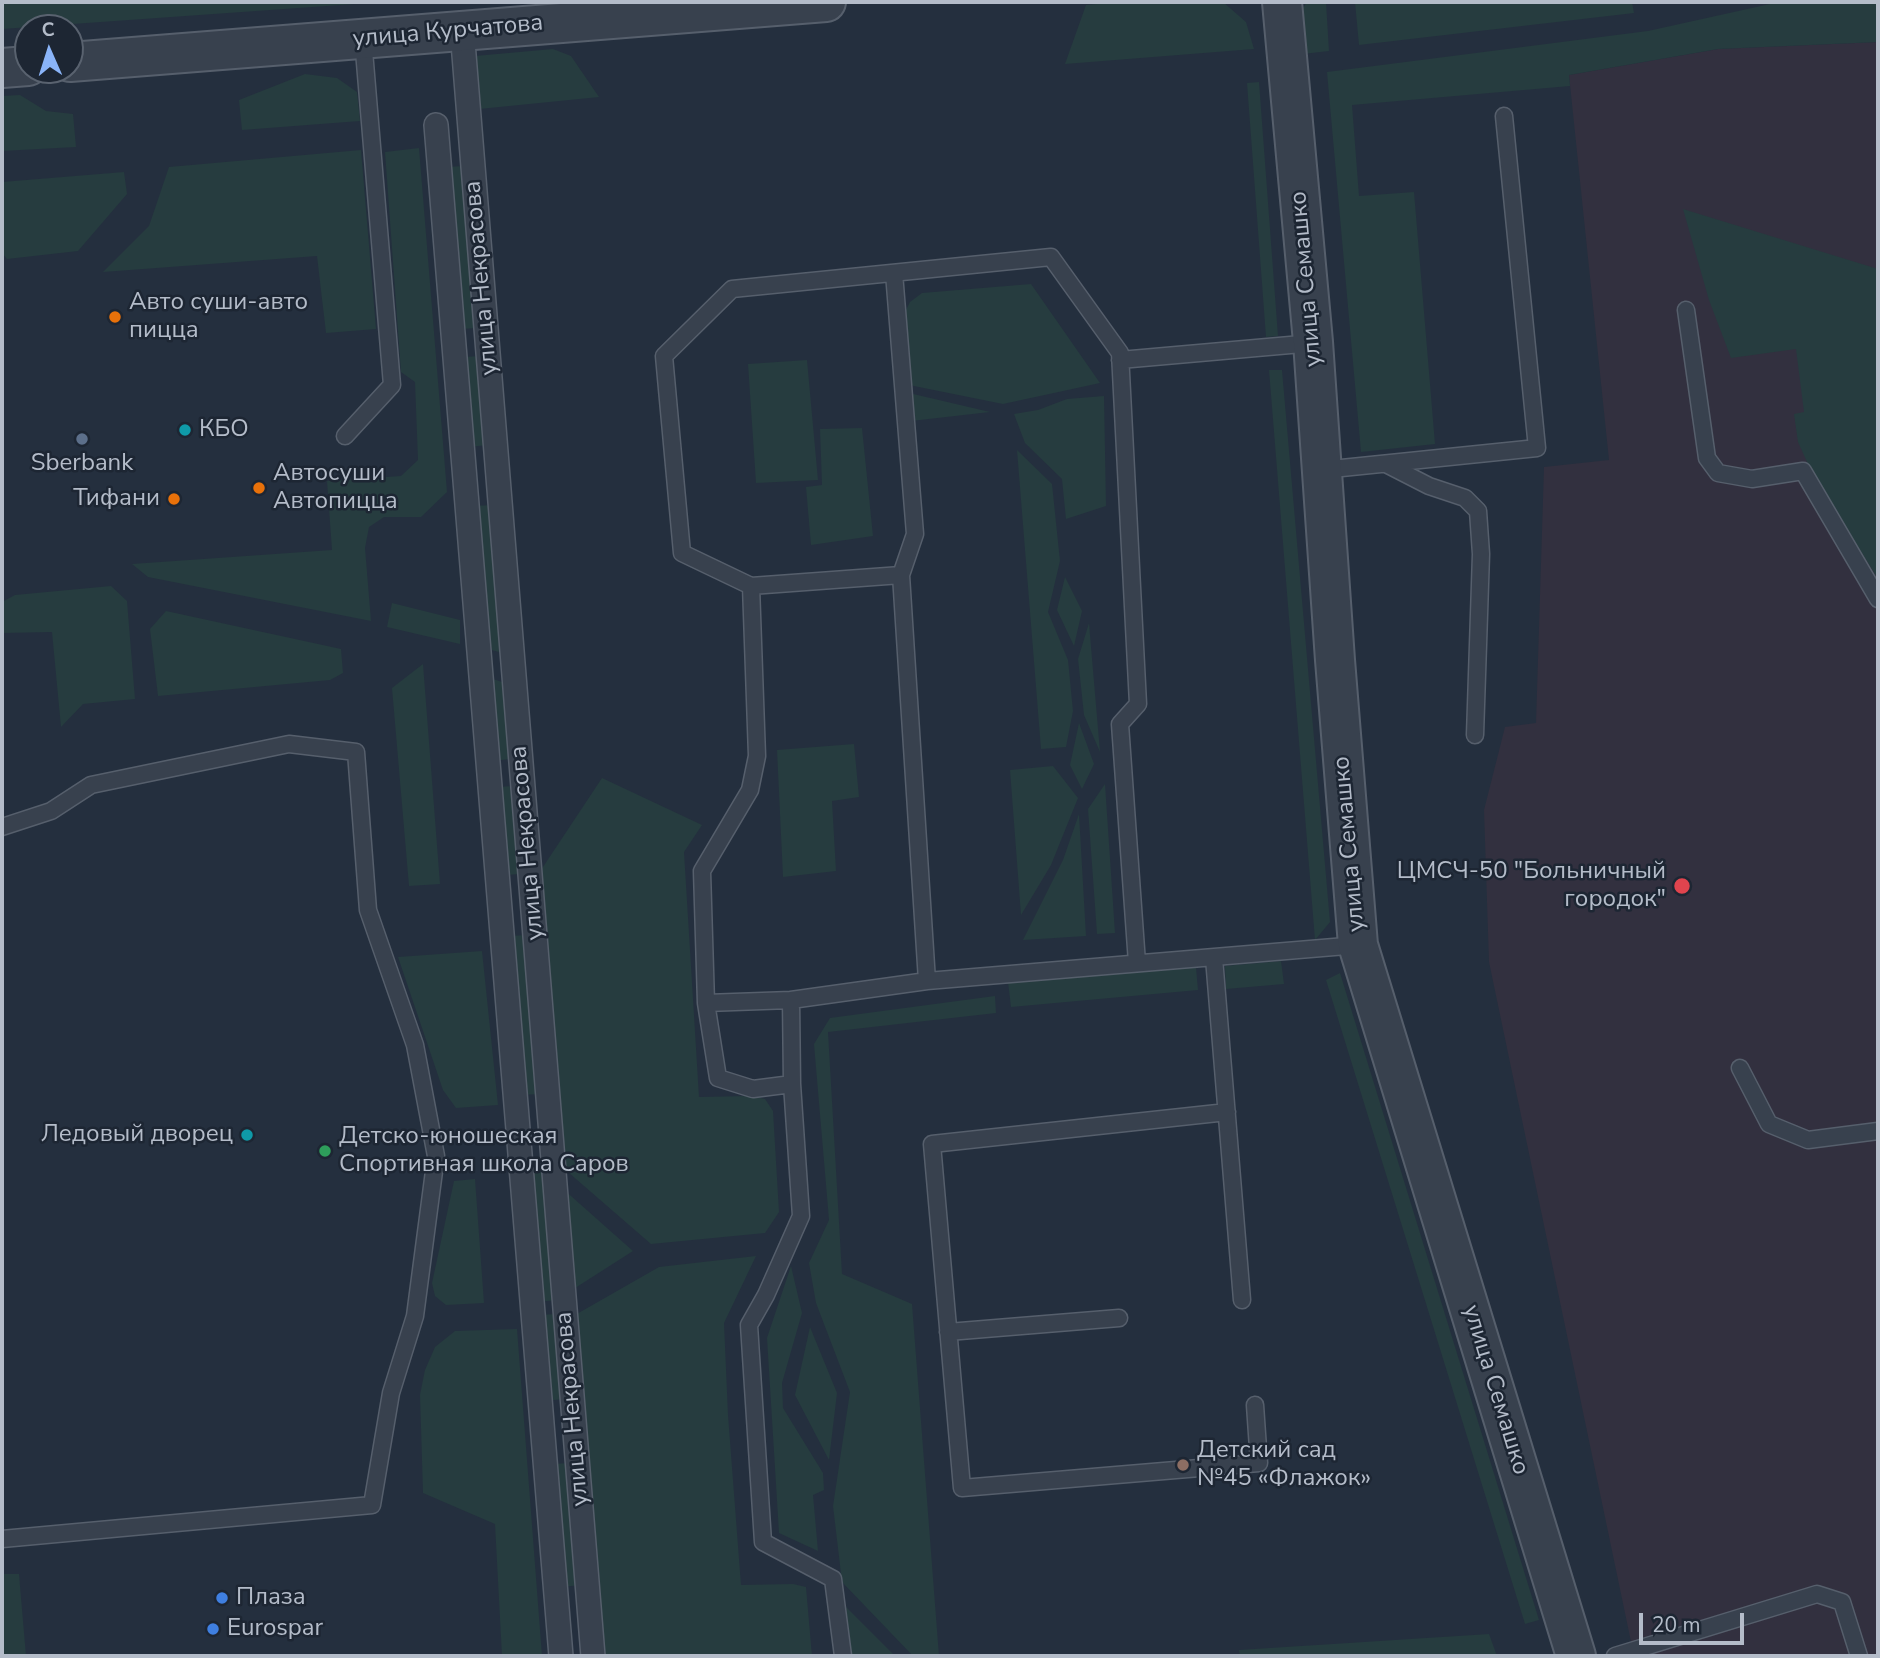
<!DOCTYPE html>
<meta charset="utf-8">
<style>
body{margin:0}
#map{position:relative;width:1880px;height:1658px;overflow:hidden;background:#242f3e;font-family:"Nunito Sans",sans-serif}
canvas{display:block}
.frame{position:absolute;inset:0;border:4px solid #b4bcc9;pointer-events:none}
.north{position:absolute;left:14px;top:14px;width:70px;height:70px;box-sizing:border-box;background:#1d2633;border:2px solid #59626f;border-radius:50%;rotate:357deg;font-size:19px;font-weight:700;line-height:28px;text-align:center;color:#b4bcc9}
.north::after{content:'';display:block;margin:auto;width:24px;height:32px;background:#8ab4f8;clip-path:polygon(50% 0,100% 100%,50% 72%,0 100%)}
.scale{position:absolute;left:1639px;top:1613px;width:105px;height:32px;box-sizing:border-box;border:4px solid #b4bcc9;border-top:0;padding-left:9px;font-size:21px;line-height:24px;white-space:nowrap;color:#b4bcc9;-webkit-text-stroke:5px #1d2633;paint-order:stroke}
</style>
<div id="map">
<canvas width="1880" height="1658"></canvas>
<div class="frame"></div>
<div class="north">С</div>
<div class="scale">20 m</div>
</div>
<script>
const g = document.querySelector('canvas').getContext('2d');
g.lineJoin = 'round';
function fill(path, color) {
  g.fillStyle = color;
  g.fill(path, 'evenodd');
}
function poly(rows) {
  const path = new Path2D();
  for (const r of rows) {
    path.moveTo(r[0], r[1]);
    for (let i = 2; i < r.length; i += 2) path.lineTo(r[i], r[i + 1]);
  }
  return path;
}
function trace(path, color, width, dash) {
  g.strokeStyle = color;
  g.lineWidth = width;
  g.lineCap = dash ? 'butt' : 'round';
  g.setLineDash(dash || []);
  g.stroke(path);
}
function drawText(font, color, halo, rows, align = 'center') {
  g.font = font + ' "Nunito Sans",sans-serif';
  g.lineWidth = 5;
  g.setLineDash([]);
  g.textBaseline = 'middle';
  g.strokeStyle = halo;
  g.fillStyle = color;
  for (const [text, x, y, turn = 0] of rows) {
    g.save();
    g.translate(x, y);
    g.rotate((+turn || 0) * Math.PI / 180);
    g.textAlign = isNaN(turn) ? turn : align;
    if (halo) g.strokeText(text, 0, 0);
    g.fillText(text, 0, 0);
    g.restore();
  }
}
fill(poly([
 [1878,42,1878,1656,1634,1656,1489,962,1484,810,1505,727,1536,723,1544,467,1609,460,1569,75,1718,49]
]), '#32303f');
fill(poly([
 [33,2,383,2,2,29,2,4],
 [1118,2,1223,2,1246,22,1254,49,1065,64,1086,5],
 [1307,2,1326,2,1329,51,1294,55,1295,20],
 [1355,2,1632,2,1634,13,1359,45],
 [1779,2,1878,2,1878,42,1718,49,1569,75,1570,86,1352,105,1359,196,1414,192,1435,444,1361,452,1327,72,1648,31],
 [553,49,571,56,599,97,479,109,475,56],
 [305,74,337,78,357,92,360,121,242,130,239,100],
 [1259,82,1278,336,1266,337,1247,83],
 [20,95,46,111,73,114,76,147,2,151,2,96],
 [419,148,447,492,421,517,384,517,369,527,365,548,371,621,148,577,132,564,332,550,327,481,401,476,418,460,415,382,401,372,385,152],
 [361,150,376,329,326,333,317,256,103,272,149,226,169,167],
 [465,166,478,328,459,329,446,167],
 [124,172,127,194,78,251,7,259,2,253,2,182],
 [1683,209,1878,269,1878,579,1812,473,1798,442,1794,414,1804,412,1796,349,1731,358,1709,300],
 [1031,284,1100,383,1003,404,909,385,903,316,910,302,922,293],
 [481,356,488,445,468,447,463,357],
 [807,360,818,480,756,483,748,364],
 [1269,370,1282,370,1330,922,1315,940],
 [909,393,990,412,911,421],
 [1104,396,1106,506,1066,519,1062,479,1025,443,1014,414,1038,410,1067,399],
 [862,428,873,536,811,545,806,487,822,485,820,429],
 [1017,450,1052,484,1060,561,1048,612,1068,660,1073,711,1066,747,1041,749],
 [494,505,503,653,484,648,472,506],
 [1065,577,1082,611,1074,646,1057,610],
 [111,586,127,601,135,699,83,704,61,727,52,632,2,633,2,602,15,595],
 [392,603,460,620,460,644,387,627],
 [166,611,341,649,343,673,330,680,158,696,150,629],
 [1089,623,1100,752,1084,715,1078,659],
 [423,664,440,884,409,886,392,688],
 [487,677,505,683,510,759,493,761],
 [1079,723,1094,764,1082,789,1070,765],
 [854,744,859,797,832,801,836,871,783,877,777,750],
 [1053,766,1078,798,1051,865,1021,915,1010,770],
 [602,778,702,825,684,852,699,1097,751,1096,765,1099,773,1111,779,1212,765,1233,651,1244,561,1166,539,873],
 [1105,784,1115,933,1097,934,1088,809],
 [515,786,522,874,503,875,496,787],
 [1079,814,1086,936,1023,940,1063,860],
 [530,935,541,1094,519,1095,509,936],
 [482,951,498,1105,456,1108,443,1090,398,957],
 [1281,961,1284,984,1226,989,1225,966],
 [1196,967,1198,990,1011,1007,1008,982],
 [1340,973,1539,1620,1525,1624,1326,980],
 [995,996,996,1013,828,1032,842,1274,912,1304,939,1656,913,1656,842,1582,833,1506,850,1392,816,1303,809,1263,829,1220,814,1044,830,1018],
 [546,1159,558,1300,536,1302,525,1160],
 [475,1179,484,1303,446,1305,435,1296,432,1283,454,1181],
 [562,1188,633,1251,572,1290],
 [756,1256,724,1323,728,1415,741,1585,793,1584,806,1587,812,1656,602,1656,575,1315,659,1267],
 [791,1266,802,1313,782,1383,783,1408,823,1473,824,1490,813,1495,818,1551,779,1533,767,1338],
 [558,1314,565,1399,544,1401,539,1315],
 [810,1327,837,1393,829,1460,795,1395],
 [517,1329,542,1656,502,1656,495,1524,423,1493,420,1395,425,1370,435,1347,455,1331],
 [572,1463,583,1585,560,1587,551,1464],
 [2,1574,19,1574,26,1656,2,1656],
 [846,1607,895,1656,852,1656],
 [1489,1634,1497,1656,1240,1656,1239,1650]
]), '#263c3f');
const service = poly([
 [894,273,915,534,901,575],
 [1686,310,1707,458,1718,473,1752,479,1803,471,1878,599],
 [1120,360,1313,343],
 [345,436,392,385,363,39],
 [1386,464,1429,486,1465,498,1478,511,1481,554,1475,735],
 [1322,470,1537,448,1504,116],
 [751,586,901,575,927,981],
 [2,827,51,811,91,785,289,744,356,752,368,910,415,1045,436,1156,415,1316,391,1393,372,1505,2,1539],
 [1214,958,1242,1300],
 [706,1003,791,1000],
 [1740,1068,1769,1124,1808,1140,1878,1131],
 [792,1084,753,1089,718,1078,706,1003,702,871,750,790,757,756,751,586,682,553,664,356,732,289,1051,257,1120,353,1138,704,1120,724,1137,963],
 [1227,1112,932,1144,962,1488,1259,1463,1255,1405],
 [948,1332,1119,1318],
 [843,1656,833,1579,763,1542,749,1325,766,1295,801,1216,792,1084,791,1000,927,981,1358,945],
 [1615,1656,1817,1594,1842,1602,1859,1656]
]);
const pedestrian = poly([
 [462,30,593,1656],
 [436,125,561,1656]
]);
const tertiary = poly([
 [1282,2,1313,342,1335,660,1358,945,1576,1656],
 [70,62,826,2],
 [2,68,28,66]
]);
trace(service, '#565f6c', 19);
trace(pedestrian, '#565f6c', 26);
trace(tertiary, '#565f6c', 42);
trace(service, '#38414e', 16);
trace(pedestrian, '#38414e', 23);
trace(tertiary, '#38414e', 38);
for (const [x, y, r, color] of [
 [115,317,7,"#e8710a"],
 [185,430,7,"#0f9aa8"],
 [82,439,7,"#5c6f8a"],
 [259,488,7,"#e8710a"],
 [174,499,7,"#e8710a"],
 [1682,886,9,"#e0444e"],
 [247,1135,7,"#0f9aa8"],
 [325,1151,7,"#2e9e5b"],
 [1183,1465,7,"#8d6e63"],
 [222,1598,7,"#3f7fe0"],
 [213,1629,7,"#3f7fe0"]
]) {
  const dot = new Path2D();
  dot.arc(x, y, r, 0, 2 * Math.PI);
  g.fillStyle = color;
  g.fill(dot);
  trace(dot, '#1d2633', 2.5);
}
drawText('24px', '#b4bcc9', '#1d2633', [
 ["улица Курчатова",448,32,-5],
 ["улица Некрасова",482,278,-95],
 ["улица Семашко",1307,279,-95],
 ["улица Некрасова",528,843,-95],
 ["улица Семашко",1350,844,-95],
 ["улица Семашко",1495,1390,73],
 ["улица Некрасова",573,1409,-95]
]);
drawText('24px', '#b4bcc9', '#1d2633', [
 ["Авто суши-авто",129,303],
 ["пицца",129,331],
 ["КБО",199,430],
 ["Sberbank",82,464,"center"],
 ["Автосуши",273,474],
 ["Автопицца",273,502],
 ["Тифани",160,499,"right"],
 ["ЦМСЧ-50 \"Больничный",1666,872,"right"],
 ["городок\"",1666,900,"right"],
 ["Ледовый дворец",233,1135,"right"],
 ["Детско-юношеская",339,1137],
 ["Спортивная школа Саров",339,1165],
 ["Детский сад",1197,1451],
 ["№45 «Флажок»",1197,1479],
 ["Плаза",236,1598],
 ["Eurospar",227,1629]
], 'left');
</script>
